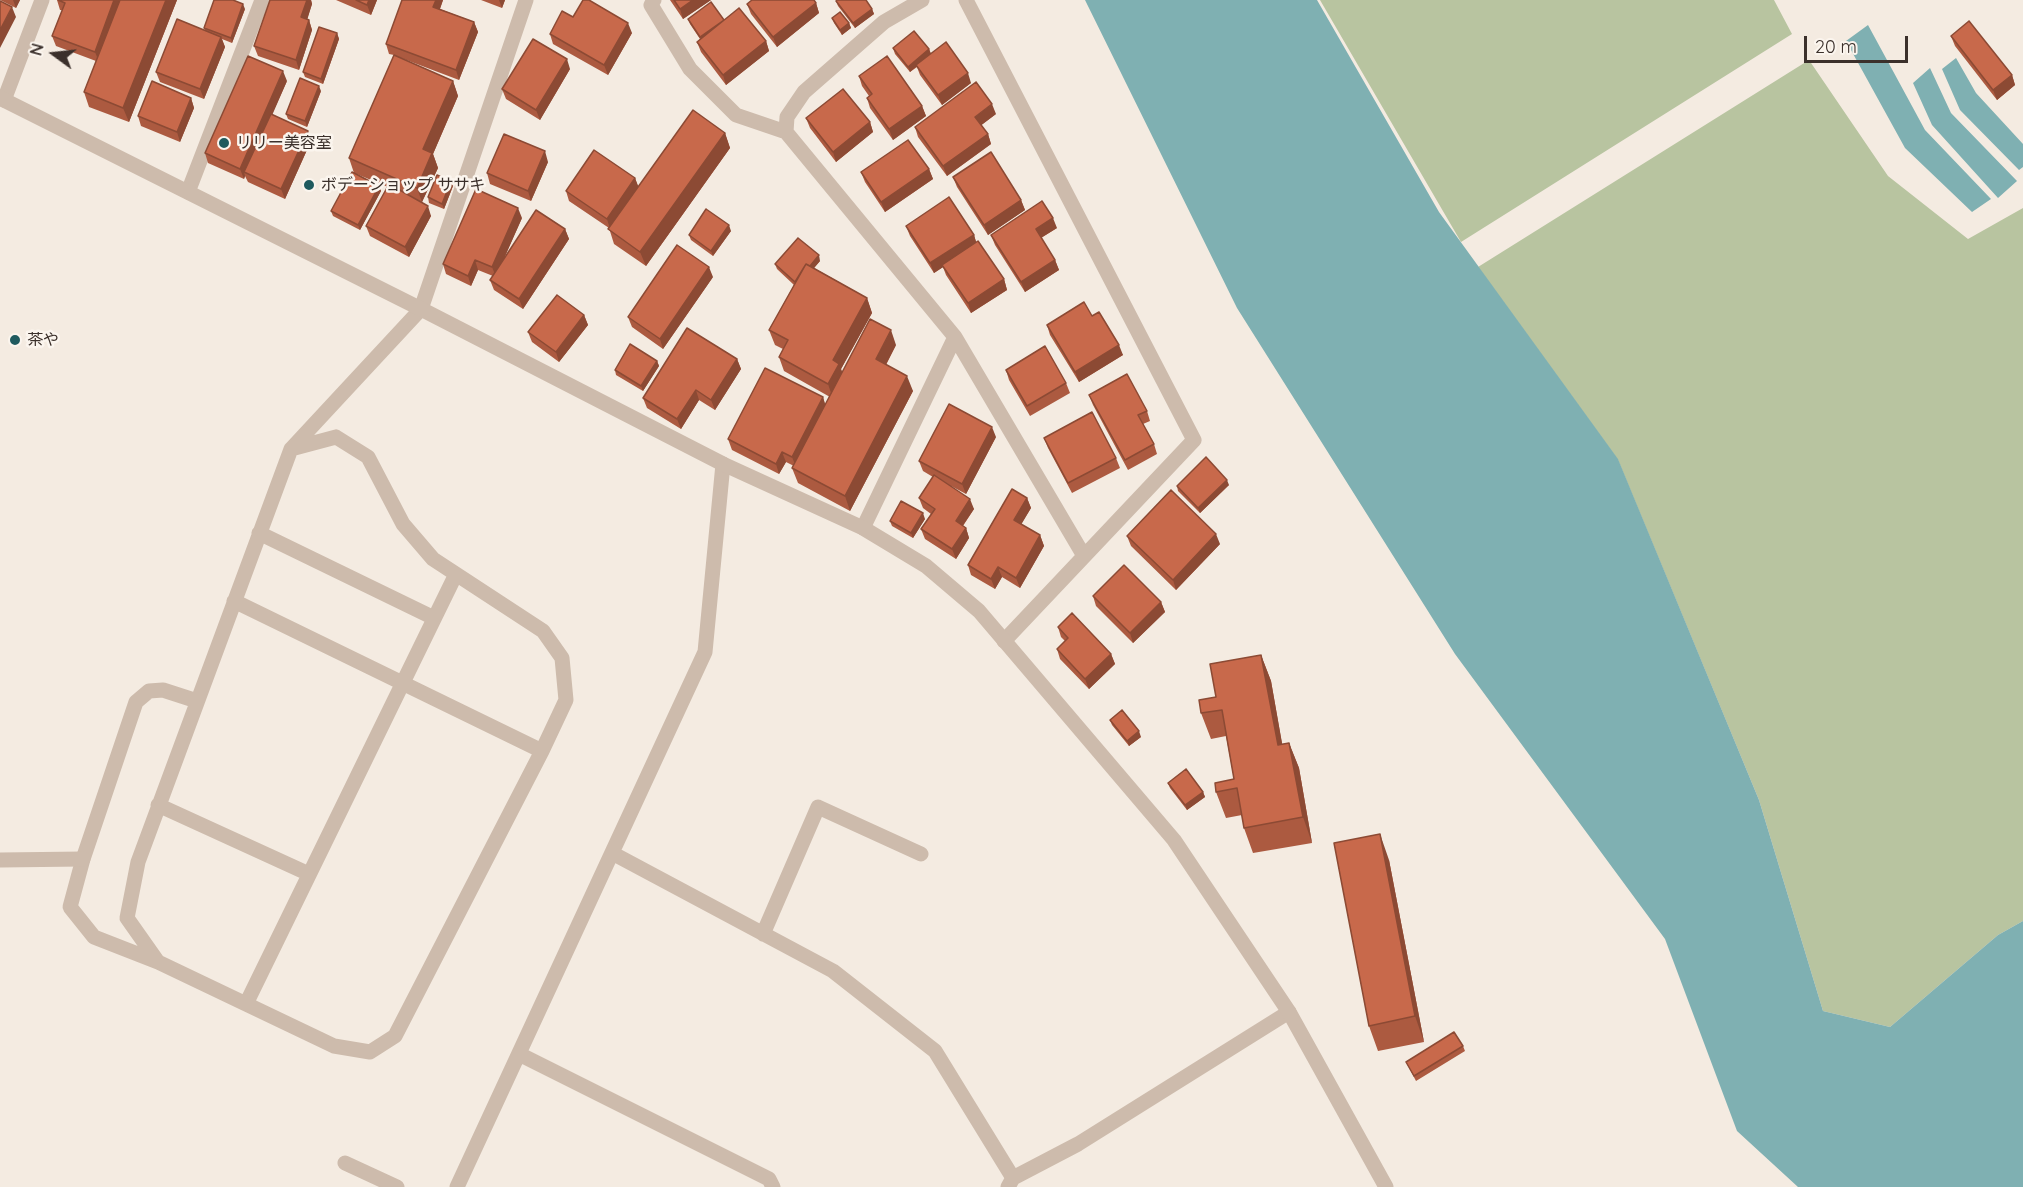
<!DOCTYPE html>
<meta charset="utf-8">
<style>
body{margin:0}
#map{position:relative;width:2023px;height:1187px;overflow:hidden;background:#f4ebe1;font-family:Quicksand,sans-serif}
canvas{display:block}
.north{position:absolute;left:24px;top:24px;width:60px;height:60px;-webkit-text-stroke:4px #fbf5ee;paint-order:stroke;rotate:285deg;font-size:16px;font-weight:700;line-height:24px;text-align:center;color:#3b302b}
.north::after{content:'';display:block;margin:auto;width:21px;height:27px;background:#3b302b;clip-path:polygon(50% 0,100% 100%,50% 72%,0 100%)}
.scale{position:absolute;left:1804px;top:36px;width:104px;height:27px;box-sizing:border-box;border:3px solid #3b302b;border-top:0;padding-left:8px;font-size:18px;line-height:21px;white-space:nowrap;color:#3b302b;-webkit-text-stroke:4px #fbf5ee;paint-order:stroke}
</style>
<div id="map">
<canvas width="2023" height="1187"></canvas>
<div class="north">N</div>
<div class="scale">20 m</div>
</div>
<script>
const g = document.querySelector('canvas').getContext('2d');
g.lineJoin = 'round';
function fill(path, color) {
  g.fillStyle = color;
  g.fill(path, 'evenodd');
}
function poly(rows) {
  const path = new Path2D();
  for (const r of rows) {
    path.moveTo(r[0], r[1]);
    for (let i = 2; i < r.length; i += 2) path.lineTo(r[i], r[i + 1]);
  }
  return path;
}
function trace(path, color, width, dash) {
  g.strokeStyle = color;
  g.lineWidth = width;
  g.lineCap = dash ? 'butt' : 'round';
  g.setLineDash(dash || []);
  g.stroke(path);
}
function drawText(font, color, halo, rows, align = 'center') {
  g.font = font + ' Quicksand,"Noto Sans JP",sans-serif';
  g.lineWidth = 5;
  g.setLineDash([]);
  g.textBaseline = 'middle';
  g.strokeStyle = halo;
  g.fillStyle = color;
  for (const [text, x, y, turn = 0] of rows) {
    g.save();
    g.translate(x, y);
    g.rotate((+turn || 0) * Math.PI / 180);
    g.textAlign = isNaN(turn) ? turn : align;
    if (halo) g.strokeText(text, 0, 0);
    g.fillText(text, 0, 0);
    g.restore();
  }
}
fill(poly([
 [1320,0,1774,0,1792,34,1461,242],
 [1809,60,1888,176,1968,239,2023,208,2023,921,1998,935,1890,1027,1823,1011,1759,800,1618,460,1478,267]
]), '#b8c4a0');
fill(poly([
 [1085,0,1317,0,1439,212,1618,459,1759,800,1823,1011,1890,1027,1998,935,2023,921,2023,1187,1798,1187,1737,1131,1665,939,1455,654,1237,308],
 [1868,25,1925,130,1991,199,1972,212,1905,148,1846,41],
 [1956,58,1976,93,2023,144,2023,167,2019,170,1960,110,1942,69],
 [1930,68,1951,113,2017,181,1998,198,1932,125,1913,83]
]), '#7fb0b2');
trace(poly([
 [336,437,368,457,403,524,433,559,543,631,562,658,566,700,542,751,395,1036,370,1052,334,1046,158,962,127,918,138,862,291,449,336,437],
 [291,449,421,309],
 [259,533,434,618],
 [234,601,542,751],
 [158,805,309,874],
 [158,962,94,937,70,907,83,859,136,702,149,691,163,690,197,701],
 [246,1004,456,574]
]), '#cdbbac', 15);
trace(poly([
 [654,0,651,5,690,69,736,115,786,132,955,337,863,528],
 [966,0,1194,440,1004,641],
 [4,100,42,0],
 [786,132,787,117,804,92,884,22,922,0],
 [188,192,262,0],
 [421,309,526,0],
 [955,337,1084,556],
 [612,853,833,971,935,1051,1013,1178],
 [0,860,83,859],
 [763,934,818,807,921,854],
 [519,1054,769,1179,773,1187],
 [345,1163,397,1187],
 [457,1187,705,652,723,464],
 [1008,1187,1013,1178,1078,1144,1289,1012]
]), '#cdbbac', 15);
trace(poly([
 [0,98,421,309,723,464,863,528,926,566,979,611,1174,840,1289,1012,1386,1187]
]), '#cdbbac', 15);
fill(poly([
 [0,0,20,0,16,8],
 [57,0,177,0,129,122,89,107,84,92,96,61,56,46,52,36,62,10,60,10],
 [270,0,311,0,312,4,307,19,309,20,312,30,299,70,258,56,254,46],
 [336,0,377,0,371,15],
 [402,0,443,0,440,9,474,22,478,32,459,80,401,58,453,81,458,96,433,154,438,168,422,202,431,216,409,257,370,236,366,226,388,187,354,173,349,158,394,55,389,54,386,44],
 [481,0,505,0,502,8],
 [670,0,711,0,683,19],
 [836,1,872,9,874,14,855,28,838,6],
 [816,3,819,13,777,47,751,14,747,4],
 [245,9,232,43,222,39,225,47,204,99,160,82,156,72,205,31,204,28],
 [573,17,632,33,608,75,553,44,550,34],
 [832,18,849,23,851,28,842,35,834,23],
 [688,19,724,20,766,41,769,51,726,85,701,52,697,42,700,39,690,24],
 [337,33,339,39,323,84,305,77,303,72],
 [1951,36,2012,75,2015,85,1997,100,1955,46],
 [893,48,929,49,931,54,971,83,942,105,920,75,917,67,910,72,895,54],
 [570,69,540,120,506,99,502,89],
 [859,76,922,106,926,116,893,140,870,108,867,98,869,96,862,86],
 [287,81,272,114,311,141,285,199,248,182,245,176,244,179,208,163,205,153],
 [321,91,307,127,288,119,286,114],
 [191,98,194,108,180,142,141,126,138,116],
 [996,114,981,125,988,134,991,144,947,176,918,137,915,127],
 [806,118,870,122,873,132,836,162,810,128],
 [725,133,730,148,646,266,614,244,609,228,569,201,566,191,635,178,638,187],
 [548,162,531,201,490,184,487,173],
 [929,169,933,179,885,212,865,182,861,172],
 [953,177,1021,200,1025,210,988,235,957,187],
 [379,186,381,191,360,230,333,216,331,211],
 [453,186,444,209,429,203,428,197],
 [522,218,503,260,565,229,569,239,523,309,494,290,490,280,493,276,478,270,471,286,446,274,443,264],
 [906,226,974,235,976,242,1004,279,1007,290,971,313,946,275,943,267,934,273,910,236],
 [1057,228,1041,238,1055,260,1059,270,1025,292,995,245,991,235],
 [731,231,713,256,691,240,689,235],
 [820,261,814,268,867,298,872,313,841,369,842,373,896,345,886,365,913,391,850,511,798,483,792,468,794,466,786,462,779,474,732,450,728,439,823,397,825,405,830,397,784,371,779,357,783,349,775,345,769,330,794,285,777,269,775,264],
 [713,277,663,349,632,327,628,317],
 [584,315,588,325,559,362,532,342,528,332],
 [1092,316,1123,355,1079,382,1050,335,1047,325],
 [737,359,741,369,715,410,699,400,681,429,647,408,643,398],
 [657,361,659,366,643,391,616,375,615,370],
 [1006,370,1066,383,1070,393,1030,416,1009,380],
 [1089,395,1147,411,1150,421,1143,424,1154,444,1157,454,1128,470,1093,405],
 [996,437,966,494,951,486,974,509,963,526,966,528,969,538,956,559,925,539,921,529,931,514,923,508,919,498,933,477,923,471,919,461],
 [1044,438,1116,458,1120,468,1072,493,1048,448],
 [1229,485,1200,513,1178,491,1177,486],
 [1027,498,1031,508,1021,524,1040,535,1044,546,1020,588,1002,577,995,589,971,575,968,565],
 [925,519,913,538,892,526,890,521],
 [1127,536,1220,544,1176,590,1131,546],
 [1093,596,1161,602,1165,612,1133,643,1096,606],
 [1058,627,1111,654,1115,664,1089,689,1060,659,1057,649,1065,641,1061,637],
 [1261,655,1271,681,1282,744,1289,743,1299,768,1312,843,1253,853,1244,828,1242,815,1226,818,1216,792,1234,779,1226,736,1211,739,1201,713,1216,697],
 [1110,720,1141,737,1129,746,1112,725],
 [1168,783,1203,792,1205,797,1187,810,1170,788],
 [1389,860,1424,1042,1378,1051,1369,1026],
 [1463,1046,1465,1051,1416,1081,1406,1062]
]), '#ac5a40');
fill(poly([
 [13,0,20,0,16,8],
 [114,0,122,0,99,62,95,52],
 [166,0,177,0,129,122,123,108],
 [307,0,311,0,312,4,305,27,301,17],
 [369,0,377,0,371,15,367,5],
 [436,0,443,0,437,17,433,7],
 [499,0,505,0,502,8],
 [693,0,711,0,683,19,680,9],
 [816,3,819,13,777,47,773,37],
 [243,4,245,9,232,43,231,38],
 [12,7,16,17,0,48,0,30],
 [872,9,874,14,855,28,853,23],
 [309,20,312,30,299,70,296,60],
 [724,20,702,42,700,37],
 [474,22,478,32,459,80,456,70],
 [628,23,632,33,608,75,604,65],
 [849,23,851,28,842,35,840,30],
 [337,33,339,39,323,84,321,79],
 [221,37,225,47,204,99,200,89],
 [766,41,769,51,726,85,723,75],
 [929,49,931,54,910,72,908,67],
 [567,59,570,69,540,120,536,110],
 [283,71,287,81,247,173,244,172,245,176,244,179,240,169],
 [968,73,971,83,942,105,938,95],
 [2012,75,2015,85,1997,100,1993,90],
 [453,81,458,96,433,154,438,168,422,202,417,188,423,149],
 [319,86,321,91,307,127,305,121],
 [191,98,194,108,180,142,177,132],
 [992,104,996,114,979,127,975,117],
 [922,106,926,116,893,140,889,129],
 [870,122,873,132,836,162,833,152],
 [308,131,311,141,285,199,281,189],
 [725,133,730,148,646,266,640,252],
 [988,134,991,144,947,176,943,166],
 [545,151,548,162,531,201,528,191],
 [929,169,933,179,885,212,881,202],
 [635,178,639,188,610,229,607,219],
 [451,181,453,186,444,209,442,204],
 [379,186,381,191,360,230,358,225],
 [1021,200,1025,210,988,235,984,225],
 [428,206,431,216,409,257,405,247],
 [518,208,522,218,496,277,492,267],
 [1053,218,1057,228,1039,239,1036,229],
 [729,225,731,231,713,256,711,251],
 [565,229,569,239,523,309,519,299],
 [974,235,977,245,934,273,930,263],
 [819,255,820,261,797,288,795,282],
 [475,260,478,270,471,286,468,276],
 [1055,260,1059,270,1025,292,1021,282],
 [709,267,713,277,663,349,660,339],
 [1004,279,1007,290,971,313,968,303],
 [867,298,872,313,841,369,845,379,833,399,828,384,833,360],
 [584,315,588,325,559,362,556,352],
 [891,330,896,345,881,374,876,359],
 [1119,345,1123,355,1079,382,1075,372],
 [737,359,741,369,715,410,711,400],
 [657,361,659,366,643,391,641,386],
 [907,376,913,391,850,511,845,496],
 [696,390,699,400,681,429,677,419],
 [823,397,826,407,796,467,792,457],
 [992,427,996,437,966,494,962,484],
 [782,452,786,462,779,474,776,464],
 [1227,480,1229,485,1200,513,1198,508],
 [1027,498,1031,508,1018,530,1014,520],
 [970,499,974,509,959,531,956,521],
 [923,513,925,519,913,538,911,533],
 [966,528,969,538,956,559,952,549],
 [1216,534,1220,544,1176,590,1173,580],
 [1040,535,1044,546,1020,588,1016,578],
 [998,567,1002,577,995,589,991,579],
 [1161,602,1165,612,1133,643,1130,633],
 [1111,654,1115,664,1089,689,1085,679],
 [1261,655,1271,681,1287,771,1278,745],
 [1139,731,1141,737,1129,746,1127,741],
 [1289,743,1299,768,1312,843,1303,817],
 [1203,792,1205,797,1187,810,1185,805],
 [1380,834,1389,860,1424,1042,1415,1016]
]), '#8c4a34');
const building = poly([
 [58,0,114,0,95,52,52,36,65,3,58,0],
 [120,0,166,0,123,108,84,92,120,0],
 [214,0,233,0,243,4,231,38,204,28,214,0],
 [270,0,307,0,301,17,309,20,296,60,254,46,270,0],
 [356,0,369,0,367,5,356,0],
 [402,0,436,0,433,7,474,22,456,70,386,44,402,0],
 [583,0,589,0,628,23,604,65,550,34,562,11,573,17,583,0],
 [674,0,693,0,680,9,674,0],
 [752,0,814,0,816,3,773,37,747,4,752,0],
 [837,0,866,0,872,9,853,23,836,1,837,0],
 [0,1,12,7,0,30,0,1],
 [711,2,724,20,700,37,688,19,711,2],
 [739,8,766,41,723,75,697,42,739,8],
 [840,12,849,23,840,30,832,18,840,12],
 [177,19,221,37,200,89,156,72,177,19],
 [1969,21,2012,75,1993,90,1951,36,1969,21],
 [319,27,337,33,321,79,303,72,319,27],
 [914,31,929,49,908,67,893,48,914,31],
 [533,39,567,59,536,110,502,89,533,39],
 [946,42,968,73,938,95,916,65,946,42],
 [394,55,453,81,423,149,432,153,417,188,349,158,394,55],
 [248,56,283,71,240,169,205,153,248,56],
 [887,56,922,106,889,129,867,98,872,94,859,76,887,56],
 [300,78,319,86,305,121,286,114,300,78],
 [152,81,191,98,177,132,138,116,152,81],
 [976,82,992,104,975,117,988,134,943,166,915,127,976,82],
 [843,89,870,122,833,152,806,118,843,89],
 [693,110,725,133,640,252,608,229,693,110],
 [271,114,308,131,281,189,244,172,271,114],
 [504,134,545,151,528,191,487,173,504,134],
 [908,140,929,169,881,202,861,172,908,140],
 [594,150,635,178,607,219,566,191,594,150],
 [991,152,1021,200,984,225,953,177,991,152],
 [352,172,379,186,358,225,331,211,352,172],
 [437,175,451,181,442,204,428,197,437,175],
 [389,184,428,206,405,247,366,226,389,184],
 [476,189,518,208,492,267,475,260,468,276,443,264,476,189],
 [949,197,974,235,930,263,906,226,949,197],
 [1042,201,1053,218,1036,229,1055,260,1021,282,991,235,1042,201],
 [706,209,729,225,711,251,689,235,706,209],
 [536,210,565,229,519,299,490,280,536,210],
 [798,238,819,255,810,266,806,264,795,282,775,264,798,238],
 [978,241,1004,279,968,303,942,265,978,241],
 [677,245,709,267,660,339,628,317,677,245],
 [806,264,867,298,833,360,839,364,828,384,779,357,788,340,769,330,806,264],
 [557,295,584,315,556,352,528,332,557,295],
 [1084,302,1092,316,1099,312,1119,345,1075,372,1047,325,1084,302],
 [870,319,891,330,876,359,907,376,845,496,792,468,870,319],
 [687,328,737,359,711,400,696,390,677,419,643,398,687,328],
 [630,344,657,361,641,386,615,370,630,344],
 [1045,346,1066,383,1027,406,1006,370,1045,346],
 [765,368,823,397,792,457,782,452,776,464,728,439,765,368],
 [1127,374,1147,411,1138,415,1154,444,1125,460,1089,395,1127,374],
 [949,404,992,427,962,484,919,461,949,404],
 [1092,412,1116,458,1068,483,1044,438,1092,412],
 [1206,457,1227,480,1198,508,1177,486,1206,457],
 [934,475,970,499,956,521,966,528,952,549,921,529,935,509,919,498,934,475],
 [1012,489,1027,498,1014,520,1040,535,1016,578,998,567,991,579,968,565,1012,489],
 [1171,490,1216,534,1173,580,1127,536,1171,490],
 [901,501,923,513,911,533,890,521,901,501],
 [1124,565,1161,602,1130,633,1093,596,1124,565],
 [1072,613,1111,654,1085,679,1057,649,1068,638,1058,627,1072,613],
 [1261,655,1278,745,1289,743,1303,817,1244,828,1237,788,1216,792,1215,783,1234,779,1222,710,1201,713,1199,700,1216,697,1210,664,1261,655],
 [1122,710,1139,731,1127,741,1110,720,1122,710],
 [1186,769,1203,792,1185,805,1168,783,1186,769],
 [1380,834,1415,1016,1369,1026,1334,843,1380,834],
 [1454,1032,1463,1046,1414,1076,1406,1062,1454,1032]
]);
fill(building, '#c8694b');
trace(building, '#8c4a34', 1.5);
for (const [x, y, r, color] of [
 [224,143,6,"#1f5a5e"],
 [309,185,6,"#1f5a5e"],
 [15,340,6,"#1f5a5e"]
]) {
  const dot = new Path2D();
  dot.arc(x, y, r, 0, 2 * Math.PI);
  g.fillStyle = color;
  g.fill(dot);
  trace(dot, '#fbf5ee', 2);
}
drawText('16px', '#3b302b', '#fbf5ee', [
 ["リリー美容室",236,143],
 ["ボデーショップ ササキ",321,185],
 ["茶や",27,340]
], 'left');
</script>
